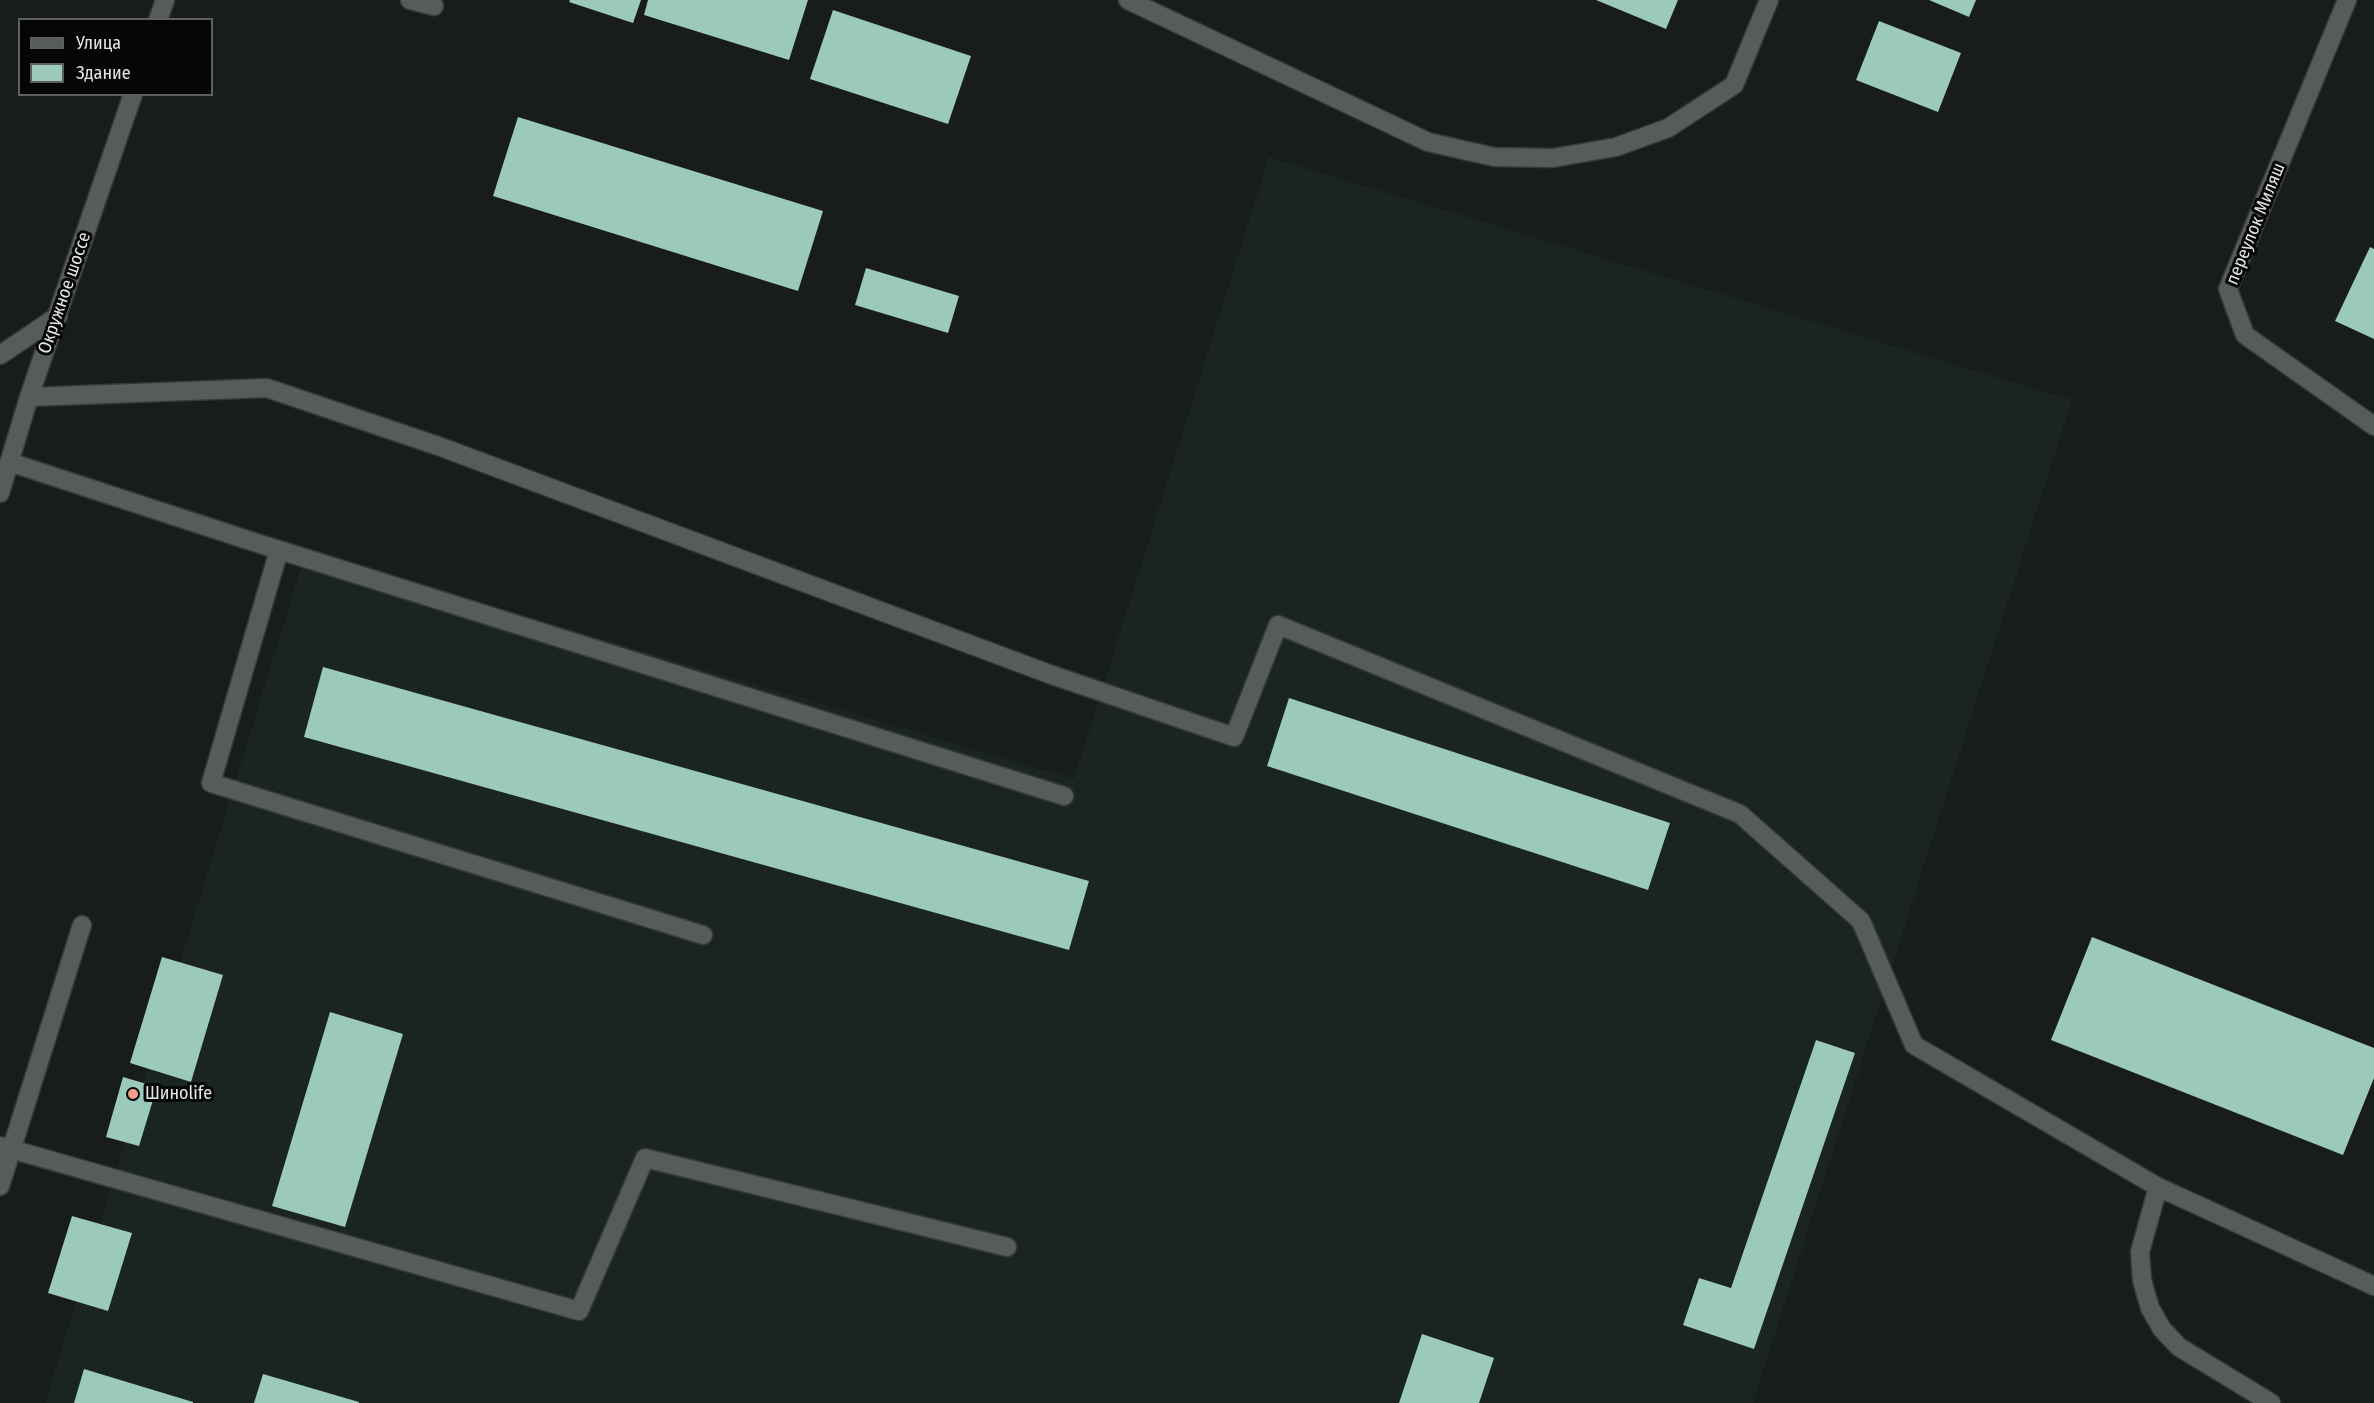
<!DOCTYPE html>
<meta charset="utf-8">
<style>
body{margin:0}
#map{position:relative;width:2374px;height:1403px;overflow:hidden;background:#181c1b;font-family:"Fira Sans Condensed",sans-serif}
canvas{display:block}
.legend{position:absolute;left:18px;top:18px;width:195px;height:78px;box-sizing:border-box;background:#050606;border:2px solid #5e605f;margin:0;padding:8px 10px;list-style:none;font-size:18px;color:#e3e6e5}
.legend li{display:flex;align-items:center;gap:12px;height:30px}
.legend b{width:30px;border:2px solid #5e605f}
</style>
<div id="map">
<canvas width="2374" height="1403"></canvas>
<ul class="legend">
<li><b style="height:8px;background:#575c5a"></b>Улица</li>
<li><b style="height:16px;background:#9bc9bb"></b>Здание</li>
</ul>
</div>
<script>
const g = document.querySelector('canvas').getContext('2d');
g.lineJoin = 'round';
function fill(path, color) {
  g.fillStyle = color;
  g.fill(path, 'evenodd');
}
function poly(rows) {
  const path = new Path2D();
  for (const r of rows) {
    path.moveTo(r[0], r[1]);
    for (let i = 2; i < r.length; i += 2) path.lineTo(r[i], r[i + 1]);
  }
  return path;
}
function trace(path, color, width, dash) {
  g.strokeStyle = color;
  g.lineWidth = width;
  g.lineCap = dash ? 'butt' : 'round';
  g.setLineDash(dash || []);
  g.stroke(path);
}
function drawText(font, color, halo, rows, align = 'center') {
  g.font = font + ' "Fira Sans Condensed",sans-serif';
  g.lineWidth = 6;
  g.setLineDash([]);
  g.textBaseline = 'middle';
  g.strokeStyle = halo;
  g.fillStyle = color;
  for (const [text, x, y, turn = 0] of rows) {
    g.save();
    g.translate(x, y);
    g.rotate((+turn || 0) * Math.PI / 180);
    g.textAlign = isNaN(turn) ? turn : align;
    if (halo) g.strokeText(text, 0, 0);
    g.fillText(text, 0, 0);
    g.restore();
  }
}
fill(poly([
 [1269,157,2072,400,1753,1403,45,1403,306,551,1074,779]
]), '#1a2521');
fill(poly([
 [570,0,641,0,633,23,569,2],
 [648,0,808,0,789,60,644,15],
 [1596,0,1678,0,1666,29],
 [1929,0,1976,0,1969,17],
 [833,10,971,56,948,124,810,79],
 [1879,21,1961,53,1938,112,1856,80],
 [518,117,823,211,798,291,493,196],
 [2370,247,2374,249,2374,339,2335,321],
 [866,268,959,296,948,333,855,305],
 [323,667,1089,881,1069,950,304,737],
 [1289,698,1670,823,1648,890,1267,766],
 [2092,937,2374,1048,2374,1078,2343,1155,2051,1040],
 [162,957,223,975,191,1082,130,1063],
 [330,1012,403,1034,345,1227,272,1206],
 [1816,1040,1855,1053,1754,1349,1683,1325,1699,1278,1731,1288],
 [123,1077,157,1087,139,1146,106,1137],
 [72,1216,132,1233,108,1311,48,1293],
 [1422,1334,1494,1358,1479,1403,1399,1403],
 [84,1369,193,1402,193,1403,74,1403],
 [263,1374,359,1402,359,1403,254,1403]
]), '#9bc9bb');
const minor = poly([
 [410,0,434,6],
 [1128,0,1428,142,1494,157,1553,158,1616,147,1668,128,1734,85,1769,0],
 [2347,0,2228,289,2245,335,2374,426],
 [158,20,165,0],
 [0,355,58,316],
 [29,397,267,388,441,447,1052,675,1234,737,1278,625,1740,814,1861,921,1914,1045,2158,1187,2374,1286],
 [9,462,260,544,1064,796],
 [0,493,29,397,133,94],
 [279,550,211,783,703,935],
 [0,1146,579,1311,645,1158,1007,1247],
 [0,1186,82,925],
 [2158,1187,2140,1252,2142,1280,2150,1308,2162,1329,2179,1347,2271,1403]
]);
trace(minor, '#353837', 21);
trace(minor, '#575c5a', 18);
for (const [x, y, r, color] of [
 [133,1094,6,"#f49d8b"]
]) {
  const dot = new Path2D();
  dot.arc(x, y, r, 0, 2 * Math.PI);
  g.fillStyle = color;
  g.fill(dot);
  trace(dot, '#050606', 2);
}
drawText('18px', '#e3e6e5', '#050606', [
 ["переулок Миляш",2256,224,-68],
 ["Окружное шоссе",65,293,-71]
]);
drawText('18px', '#e3e6e5', '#050606', [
 ["Шиноlife",145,1094]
], 'left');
</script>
